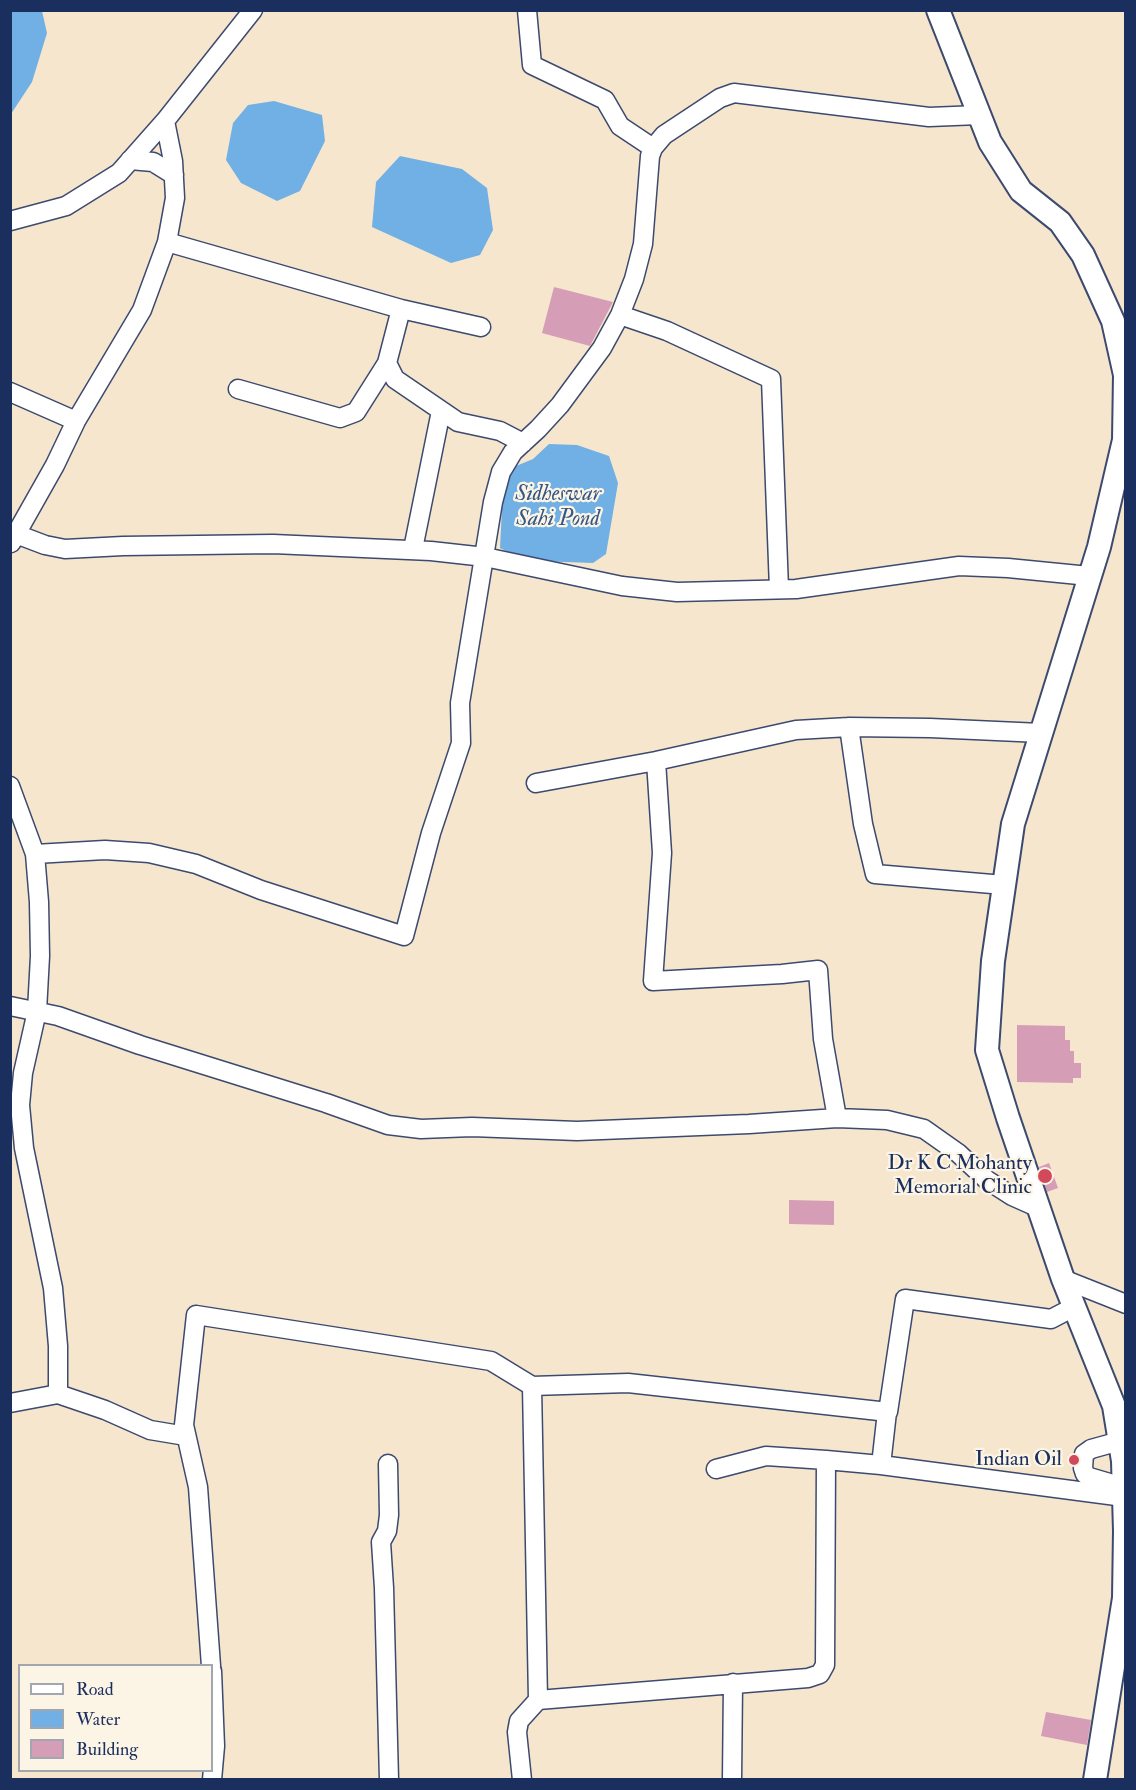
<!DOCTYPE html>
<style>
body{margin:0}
#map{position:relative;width:1136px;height:1790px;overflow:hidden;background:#f6e6cd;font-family:"IM FELL Double Pica",serif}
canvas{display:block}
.frame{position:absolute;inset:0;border:12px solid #1b2f5e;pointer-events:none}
.legend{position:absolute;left:18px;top:1664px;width:195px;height:108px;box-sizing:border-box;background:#fcf5e5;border:2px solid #a2a6af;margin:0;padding:8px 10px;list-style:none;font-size:18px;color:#1b2f5e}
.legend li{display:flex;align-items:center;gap:12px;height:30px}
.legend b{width:30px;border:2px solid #a2a6af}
</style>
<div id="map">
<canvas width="1136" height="1790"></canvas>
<div class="frame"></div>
<ul class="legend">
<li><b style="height:8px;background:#fff"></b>Road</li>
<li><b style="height:16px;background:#70b0e4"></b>Water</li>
<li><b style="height:16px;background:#d69db7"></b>Building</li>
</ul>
</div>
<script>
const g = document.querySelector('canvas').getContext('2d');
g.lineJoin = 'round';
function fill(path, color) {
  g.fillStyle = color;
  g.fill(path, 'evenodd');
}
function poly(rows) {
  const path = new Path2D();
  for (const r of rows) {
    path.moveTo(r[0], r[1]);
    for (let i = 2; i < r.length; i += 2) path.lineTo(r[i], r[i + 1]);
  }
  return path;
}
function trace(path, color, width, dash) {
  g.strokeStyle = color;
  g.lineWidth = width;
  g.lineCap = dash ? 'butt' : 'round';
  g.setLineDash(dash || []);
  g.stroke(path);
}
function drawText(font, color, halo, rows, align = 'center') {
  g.font = font + ' "IM FELL Double Pica",serif';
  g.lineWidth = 4.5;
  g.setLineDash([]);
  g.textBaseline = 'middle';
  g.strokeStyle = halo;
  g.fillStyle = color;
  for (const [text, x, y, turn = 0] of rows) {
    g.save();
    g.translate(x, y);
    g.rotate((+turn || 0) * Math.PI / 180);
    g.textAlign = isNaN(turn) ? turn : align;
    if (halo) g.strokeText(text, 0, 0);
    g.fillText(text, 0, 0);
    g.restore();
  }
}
fill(poly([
 [11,10,42,11,47,33,32,82,11,114],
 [274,101,322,115,325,141,300,191,277,201,241,183,226,160,233,123,248,105],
 [400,156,462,169,487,188,493,230,480,255,451,263,372,227,376,182],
 [549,444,577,445,609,456,618,483,606,554,593,563,537,561,518,557,500,548,502,508,507,478,516,466,533,459]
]), '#70b0e4');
fill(poly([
 [554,287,613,302,590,346,542,333],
 [1017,1025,1065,1026,1065,1040,1070,1040,1070,1051,1074,1051,1074,1063,1081,1063,1081,1078,1073,1078,1073,1083,1017,1082],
 [1049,1163,1058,1188,1047,1192,1039,1167],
 [789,1200,834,1201,834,1225,789,1224],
 [1046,1712,1091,1720,1087,1745,1041,1736]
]), '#d69db7');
const minor = poly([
 [527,10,532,65,605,100,620,126,653,148],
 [130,160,153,162,174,175],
 [10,221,66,206,119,173,165,121,253,10],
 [167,242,401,309,481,327],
 [401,309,387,363,395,379,458,422,500,431,523,443],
 [620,315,667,331,771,379,779,589],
 [238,389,340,418,356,412,387,363],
 [10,392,76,421],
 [16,534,45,545,65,549,123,546,273,544,431,551,485,557,622,586,677,592,796,589,959,566,1008,568,1089,576],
 [11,543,55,465,76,421,142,310,167,242,175,198,173,161,165,121],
 [413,549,441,411],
 [849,727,863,824,875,874,1004,885],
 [656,761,662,853,653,981,782,974,818,970,823,1039,837,1118],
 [536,783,656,761,796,730,849,727,930,728,1041,733],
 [10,786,35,854],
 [10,1006,58,1016,140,1045,326,1103,388,1125,421,1129,472,1127,577,1131,749,1124,837,1118,887,1120,924,1129,958,1153,987,1180,1012,1196,1039,1208],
 [1063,1279,1126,1304],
 [10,1403,58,1394],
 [887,1412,881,1465,1124,1497],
 [186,1436,150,1430,105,1410,58,1394,58,1346,53,1288,24,1148,20,1105,23,1073,37,1011,40,956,39,902,35,854,105,850,149,853,196,864,261,890,404,936,431,833,461,743,460,703,493,502,501,472,513,452,538,429,560,405,602,348,620,315,634,279,643,244,650,156,653,148,664,135,720,98,734,93,929,117,979,115],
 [1120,1441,1091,1449,1084,1454,1083,1468,1085,1474,1089,1477,1123,1487],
 [388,1464,389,1515,387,1531,381,1542,384,1588,389,1780],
 [716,1469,766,1456,826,1460],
 [211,1666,198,1487,184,1425,196,1315,491,1361,532,1386],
 [212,1671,215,1746,212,1780],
 [538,1700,808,1678,820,1674,825,1665,826,1460,881,1465],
 [522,1780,517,1732,519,1721,538,1700,532,1386,628,1383,888,1412,905,1299,1051,1319,1074,1307],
 [732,1780,733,1683]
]);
const major = poly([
 [938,10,990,142,1021,191,1060,222,1083,255,1113,321,1125,375,1124,440,1099,547,1013,824,993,961,987,1050,1008,1118,1063,1279,1114,1406,1123,1461,1125,1531,1124,1598,1095,1780]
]);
trace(minor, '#3c4a6f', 21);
trace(major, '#3c4a6f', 26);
trace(minor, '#fff', 18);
trace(major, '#fff', 22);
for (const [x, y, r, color] of [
 [1045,1176,8,"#d1495b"],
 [1074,1460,6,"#d1495b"]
]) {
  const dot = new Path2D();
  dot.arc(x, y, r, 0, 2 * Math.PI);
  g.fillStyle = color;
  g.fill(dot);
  trace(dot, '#fcf5e5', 2);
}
drawText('21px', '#1b2f5e', '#fcf5e5', [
 ["Dr K C Mohanty",1032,1164],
 ["Memorial Clinic",1032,1188],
 ["Indian Oil",1062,1460]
], 'right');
drawText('italic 22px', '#355686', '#fcf5e5', [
 ["Sidheswar",558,495],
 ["Sahi Pond",558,520]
]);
</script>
